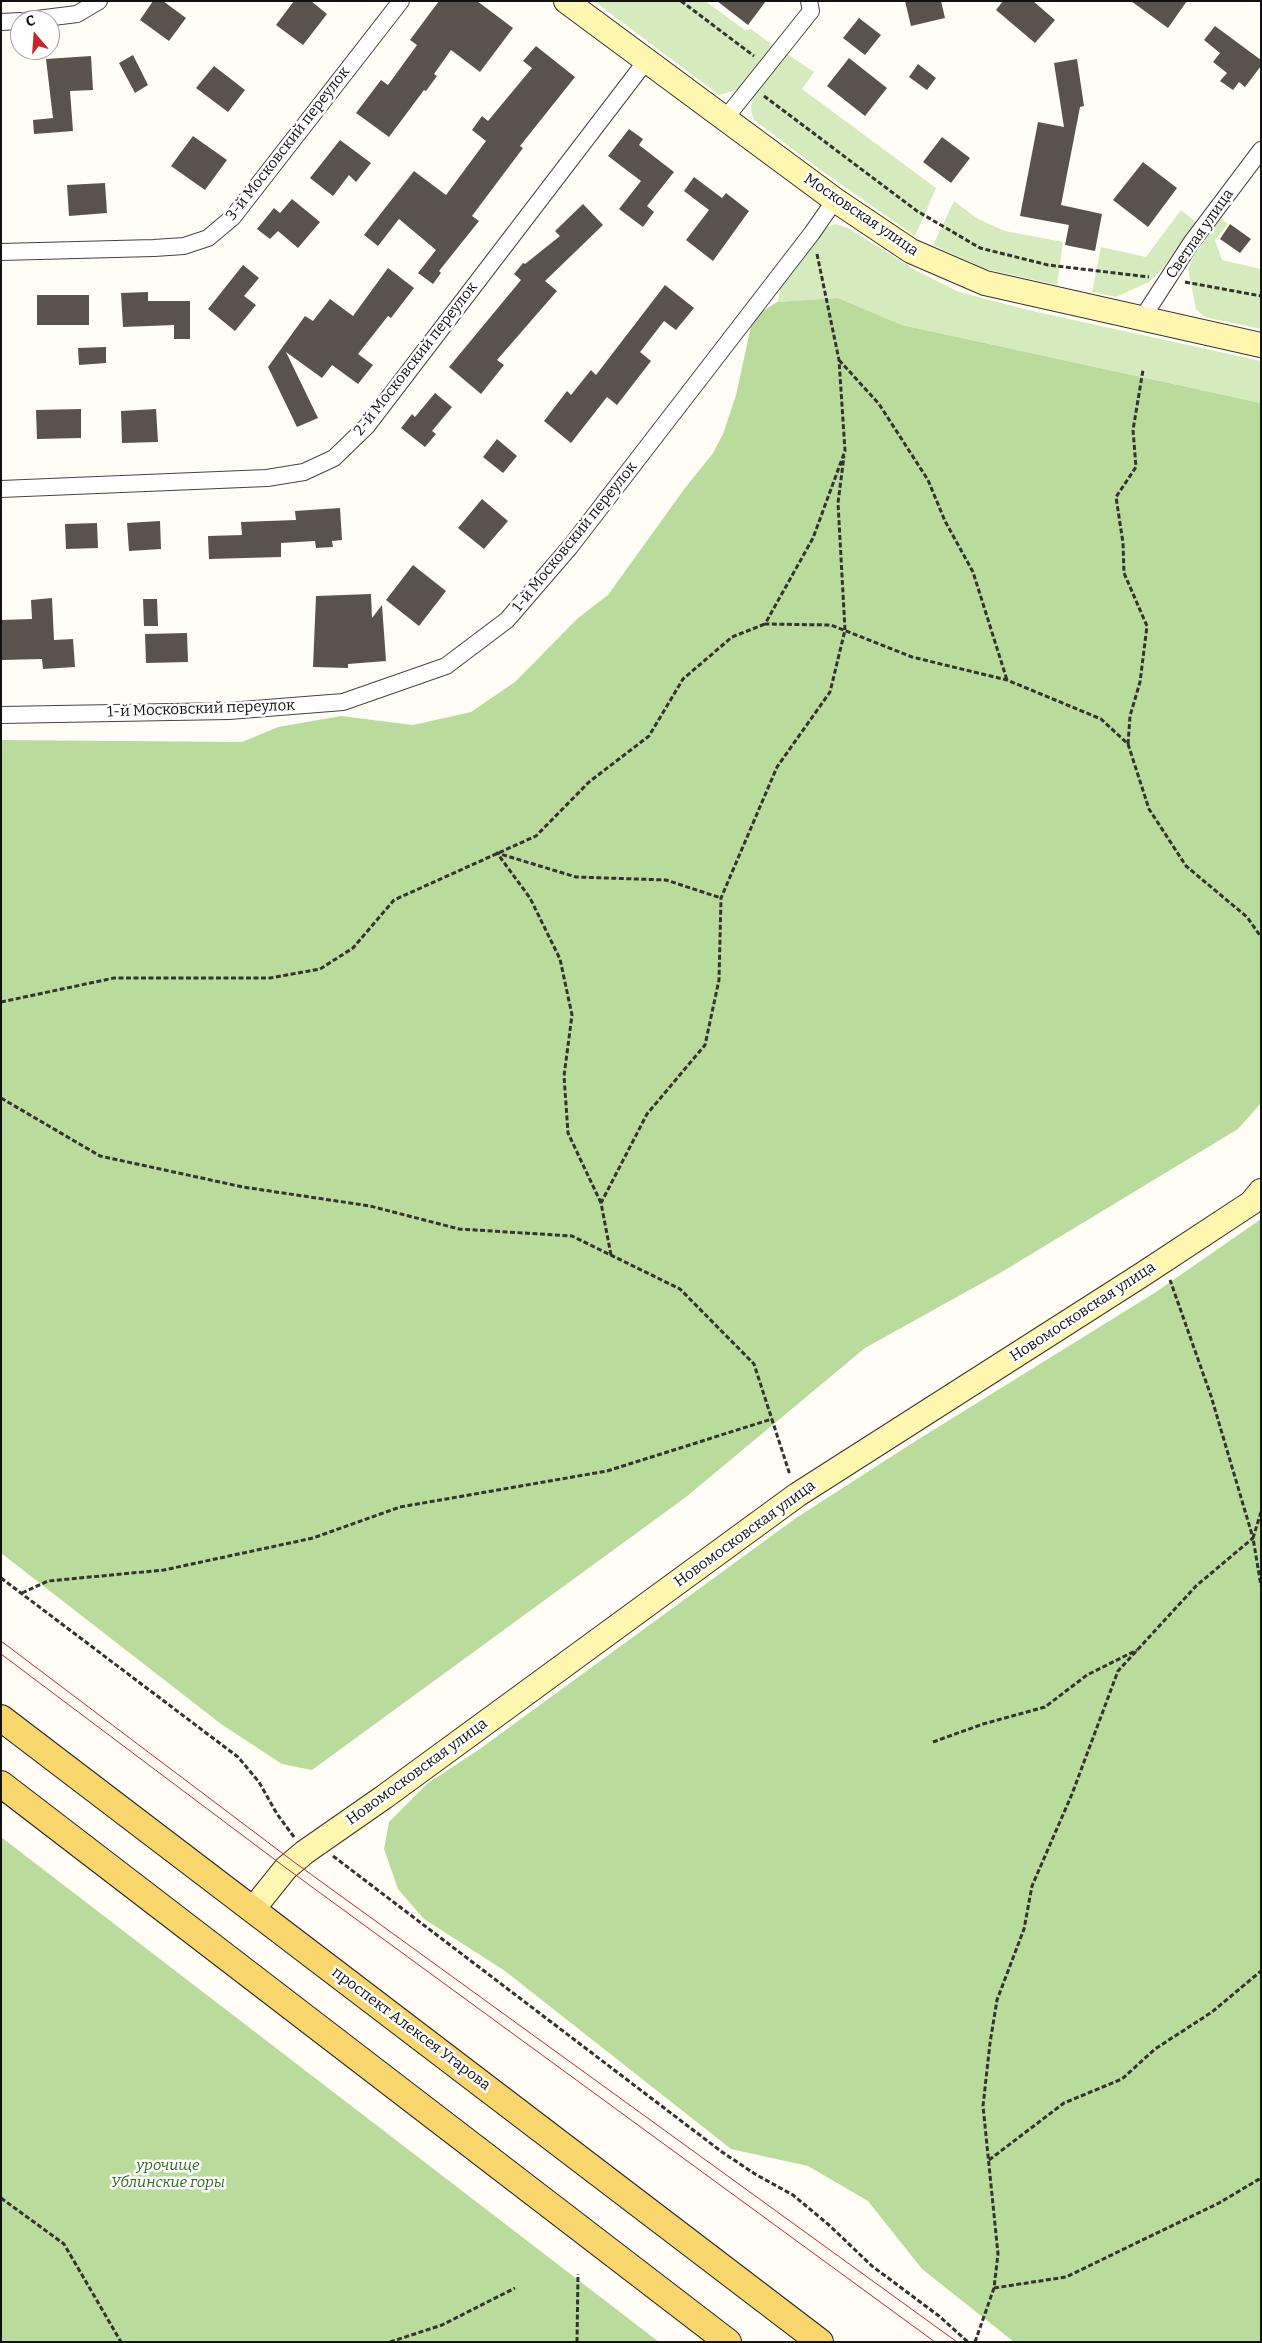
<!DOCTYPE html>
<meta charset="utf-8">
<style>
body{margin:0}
#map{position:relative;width:1262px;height:2343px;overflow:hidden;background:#fffdf5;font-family:Bitter,serif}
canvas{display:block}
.frame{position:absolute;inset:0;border:2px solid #111;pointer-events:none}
.north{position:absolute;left:10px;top:10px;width:50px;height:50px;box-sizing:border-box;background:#fff;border:1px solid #a0a0a0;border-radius:50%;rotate:342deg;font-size:14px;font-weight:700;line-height:20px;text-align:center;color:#111}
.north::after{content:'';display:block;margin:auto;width:18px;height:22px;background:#c4262e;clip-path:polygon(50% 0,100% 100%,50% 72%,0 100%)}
</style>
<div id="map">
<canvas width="1262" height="2343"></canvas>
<div class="frame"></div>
<div class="north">С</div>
</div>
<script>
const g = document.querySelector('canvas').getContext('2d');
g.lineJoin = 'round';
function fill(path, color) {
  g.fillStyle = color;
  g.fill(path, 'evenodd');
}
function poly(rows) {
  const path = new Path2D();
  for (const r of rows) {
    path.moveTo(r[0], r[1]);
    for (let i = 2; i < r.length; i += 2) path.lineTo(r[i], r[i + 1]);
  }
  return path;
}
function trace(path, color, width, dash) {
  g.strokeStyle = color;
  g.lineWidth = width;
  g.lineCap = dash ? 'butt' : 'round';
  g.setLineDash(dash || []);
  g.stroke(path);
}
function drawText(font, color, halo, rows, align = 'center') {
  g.font = font + ' Bitter,serif';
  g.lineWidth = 5;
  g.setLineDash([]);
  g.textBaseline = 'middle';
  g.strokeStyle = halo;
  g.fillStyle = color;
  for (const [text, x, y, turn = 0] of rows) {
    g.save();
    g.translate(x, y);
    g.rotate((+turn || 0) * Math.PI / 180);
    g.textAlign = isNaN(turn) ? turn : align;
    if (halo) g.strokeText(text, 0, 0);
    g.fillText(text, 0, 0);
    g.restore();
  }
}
fill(poly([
 [594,1,705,1,745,30,751,29,774,46,739,89,719,95],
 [784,52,814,72,802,89,936,188,915,236,822,171,754,120,751,111,752,97],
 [954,201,978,219,1005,231,1063,242,1057,285,986,269,933,245],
 [1181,210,1196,222,1163,268,1149,282,1116,297,1092,292,1101,247,1146,257],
 [1221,218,1228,224,1215,240,1222,260,1261,269,1261,329,1204,317,1196,309,1188,269,1194,256],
 [835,224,848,228,917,271,959,292,1028,310,1261,361,1261,403,902,325,838,298,778,302,781,281,819,231]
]), '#d5ebbd');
fill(poly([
 [838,298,902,325,1261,403,1261,1103,1238,1129,1000,1273,865,1348,686,1497,312,1770,282,1764,221,1724,1,1553,1,740,242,742,278,727,341,716,413,725,471,712,515,682,578,618,608,595,685,488,713,453,723,434,736,395,753,317,777,302],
 [1261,1219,1261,2342,1014,2342,922,2269,868,2201,808,2166,731,2149,505,1971,424,1919,398,1889,384,1849,389,1822,428,1783,477,1751,796,1518,914,1442,1156,1292],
 [1,1837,659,2342,1,2342]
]), '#b9dc9c');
fill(poly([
 [153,1,163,1,186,18,169,41,140,20],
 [294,1,311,1,327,14,303,45,276,25],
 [439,1,477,1,513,28,480,72,451,50,434,74,437,76,426,91,424,90,389,137,356,113,381,80,388,85,417,45,410,40],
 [717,1,766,1,748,25],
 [905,1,941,1,945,18,911,26],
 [1003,1,1033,1,1055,20,1035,43,996,10],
 [1131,1,1187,1,1168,28],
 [859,18,881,35,865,55,843,38],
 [1215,26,1261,60,1261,66,1245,87,1239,82,1233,90,1220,81,1227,73,1213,62,1220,53,1204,40],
 [536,46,575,77,520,146,523,148,472,216,479,221,439,271,441,273,433,284,418,273,436,250,399,219,378,246,364,235,414,171,446,195,486,141,472,130,482,116,488,121,532,68,523,61],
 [133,55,148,85,135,93,119,63],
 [91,56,93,90,70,91,73,131,34,134,33,120,53,118,46,59],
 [849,58,887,88,865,116,827,86],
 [1077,59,1084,106,1080,107,1061,205,1102,214,1095,251,1065,245,1069,225,1020,216,1038,122,1064,127,1054,63],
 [918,64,936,78,927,90,909,77],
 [214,66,245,90,228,112,196,88],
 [629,129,643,139,639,145,674,172,647,206,654,212,643,227,619,209,641,181,608,156],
 [193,136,227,160,205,190,171,166],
 [942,137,970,158,951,183,923,162],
 [340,140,371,163,356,182,349,175,333,196,310,178],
 [1143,162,1177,188,1148,227,1113,200],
 [694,177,722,198,726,193,749,211,713,261,686,240,709,210,684,191],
 [105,183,107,213,69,216,67,185],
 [292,199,320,222,298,248,278,231,270,239,257,229,274,208,280,213],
 [583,204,603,225,545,281,557,291,497,360,504,365,481,394,449,367,521,280,514,274,523,263,525,264,560,236,555,231],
 [1230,224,1251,239,1240,253,1220,239],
 [243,265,259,278,244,296,256,305,235,331,208,309],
 [388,268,414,288,391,318,388,316,358,354,373,365,358,384,332,365,322,378,286,352,318,418,297,427,268,367,305,316,313,321,330,299,353,316],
 [665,285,694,308,676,330,664,321,640,352,651,361,617,405,607,397,571,443,544,421,567,391,571,395,591,370,596,375],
 [148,292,148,301,190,301,190,339,174,339,174,325,123,327,121,293],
 [37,295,89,295,89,325,37,325],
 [106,347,106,363,79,365,78,348],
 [435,393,452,407,432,431,436,434,425,447,401,428,412,414,415,417],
 [81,409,81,438,37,439,36,410],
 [156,409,158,442,122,443,121,411],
 [497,439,517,456,503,473,483,457],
 [482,499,508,521,484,549,458,528],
 [340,508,342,540,332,541,333,547,316,548,315,541,281,543,281,557,209,559,208,536,242,535,241,522,296,520,295,511],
 [160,521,161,549,129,551,127,523],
 [97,523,98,548,66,549,65,524],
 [413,565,446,591,419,626,386,600],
 [371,594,372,618,382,605,386,661,348,664,348,668,313,667,316,596],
 [52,598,54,640,73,639,75,667,43,669,42,659,1,660,1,620,32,619,31,600],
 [143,599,157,599,158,626,144,626],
 [187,633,188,662,146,663,145,634]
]), '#5a524d');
const street = poly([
 [29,20,77,14,99,1],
 [1,22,20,21],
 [724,120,811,11,809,1],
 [1,252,154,248,184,246,208,238,233,217,401,1],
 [1141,320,1191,243,1261,150],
 [1,489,267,478,304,472,334,458,367,426,646,61],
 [1,715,229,711,343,702,446,666,507,620,570,547,812,233,835,200]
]);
const secondary = poly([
 [566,1,835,200,911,251,985,283,1261,345],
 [253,1909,286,1868,305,1852,384,1797,797,1495,1140,1276,1251,1203,1261,1191]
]);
const primary = poly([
 [1,1718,820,2342],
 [1,1784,728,2342]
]);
trace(street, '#444', 18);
trace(secondary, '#333', 26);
trace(primary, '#222', 28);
trace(poly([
 [681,1,754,56],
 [764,96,917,211,980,248,1048,265,1149,277],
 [817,254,839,360,845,451,813,538,765,624,831,625,912,657,1007,680,1101,719,1128,744,1149,809,1186,866,1247,917,1261,937],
 [1185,282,1261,296],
 [839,360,879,404,928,480,945,521,973,572,1007,680],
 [1128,744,1130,716,1140,682,1147,626,1124,573,1123,543,1116,497,1136,467,1133,430,1143,370],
 [1,1002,114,978,270,978,320,969,353,948,394,900,536,836,589,782,649,736,683,679,732,637,765,624],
 [1,1098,100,1156,243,1187,370,1206,459,1229,572,1236,680,1289,754,1364,790,1475],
 [601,1203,568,1133,564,1076,572,1015,560,959,530,898,497,853,576,877,666,880,721,898],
 [611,1255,601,1203,647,1114,705,1045,719,980,721,898,777,767,830,692,845,630,838,503,844,456],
 [1261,1512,1253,1538,1261,1586],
 [1,1578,238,1757,259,1782,277,1814,294,1837],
 [22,1593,48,1581,164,1570,313,1538,400,1507,607,1471,772,1419],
 [933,1742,983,1724,1045,1707,1087,1675,1137,1650],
 [333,1856,722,2152,755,2174,793,2195,829,2225,872,2266,939,2316,968,2342],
 [989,2160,1064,2103,1122,2079,1155,2049,1212,2012,1261,1971],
 [1,2198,64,2244,121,2342],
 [994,2288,1066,2277,1219,2203,1261,2178],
 [390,2342,442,2325,515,2288],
 [577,2342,578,2274],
 [975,2342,994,2288,998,2254,983,2106,990,2043,997,2000,1024,1929,1032,1886,1072,1794,1118,1671,1196,1586,1253,1538,1211,1396,1170,1280]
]), '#333', 3, [5, 2.5]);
trace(street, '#fff', 16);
trace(secondary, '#fff6b0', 24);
trace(primary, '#f9d66b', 26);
trace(poly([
 [1,1641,294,1862,957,2342],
 [1,1654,286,1868,935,2342]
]), '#c4262e', 1);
drawText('15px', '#111', '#fff', [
 ["3-й Московский переулок",288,144,-52],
 ["Московская улица",861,215,34],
 ["Светлая улица",1200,234,-55],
 ["2-й Московский переулок",416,359,-52],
 ["1-й Московский переулок",575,537,-51],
 ["1-й Московский переулок",201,709,-2],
 ["Новомосковская улица",1083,1312,-33],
 ["Новомосковская улица",745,1534,-36],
 ["Новомосковская улица",417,1772,-36],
 ["проспект Алексея Угарова",411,2029,37]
]);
drawText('italic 15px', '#2f6b1f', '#fff', [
 ["урочище",168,2166],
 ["Ублинские горы",168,2183]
]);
</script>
